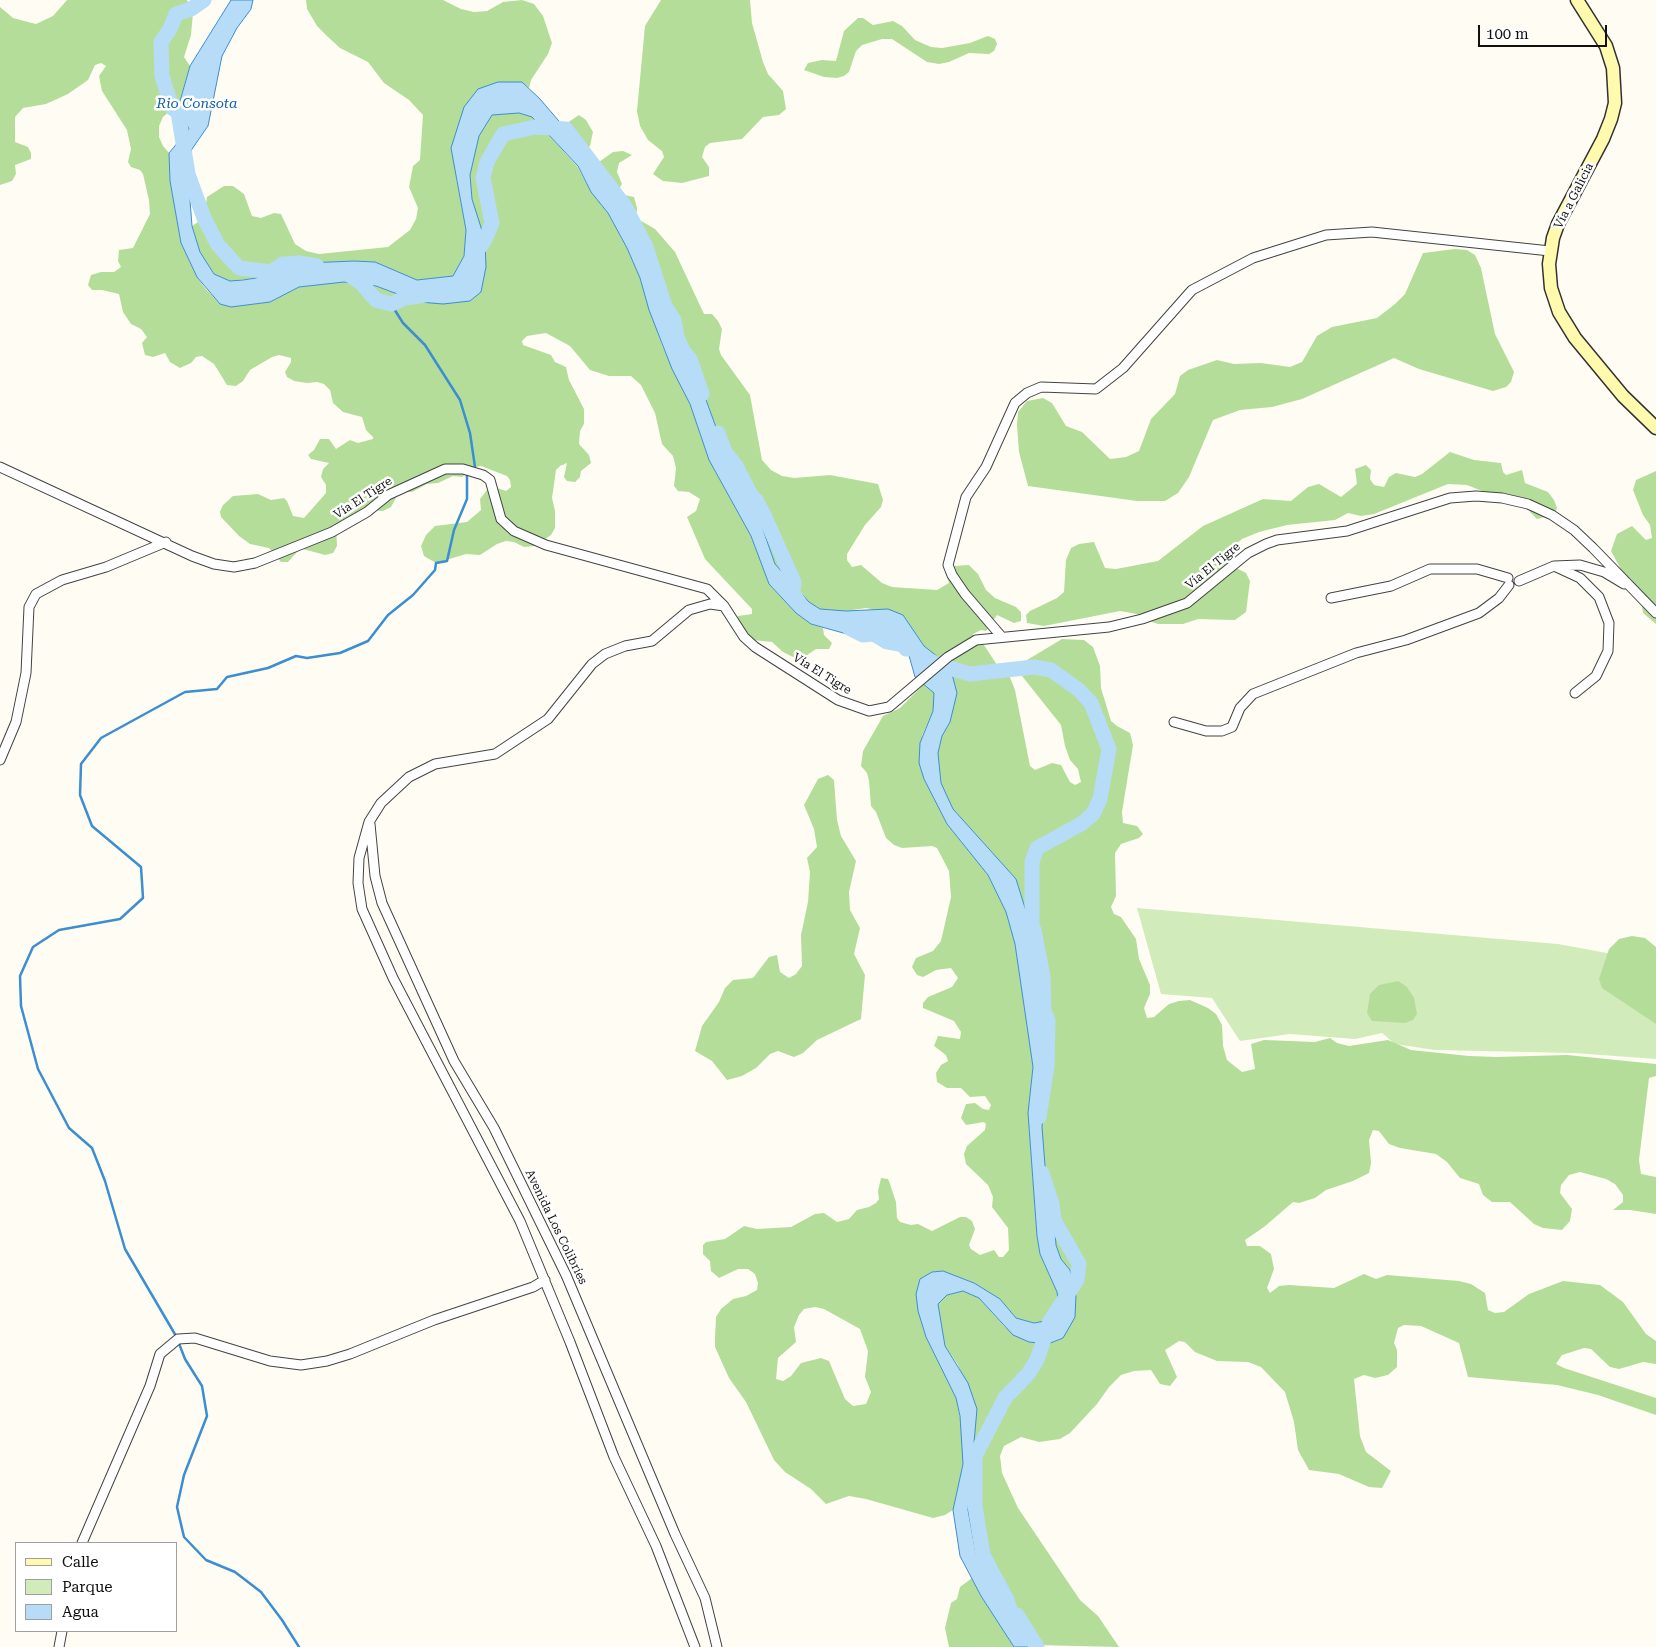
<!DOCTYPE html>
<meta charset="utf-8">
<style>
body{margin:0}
#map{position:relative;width:1656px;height:1647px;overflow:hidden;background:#fffdf3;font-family:"Roboto Serif",serif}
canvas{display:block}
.legend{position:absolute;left:15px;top:1542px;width:162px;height:90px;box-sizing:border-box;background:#fff;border:1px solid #9f9f9f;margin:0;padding:6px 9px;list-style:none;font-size:15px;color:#101010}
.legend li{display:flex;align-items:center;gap:10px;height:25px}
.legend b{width:25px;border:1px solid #9f9f9f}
.scale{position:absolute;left:1478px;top:25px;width:129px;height:22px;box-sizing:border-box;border:2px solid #101010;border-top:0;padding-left:6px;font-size:15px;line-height:18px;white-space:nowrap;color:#101010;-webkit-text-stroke:4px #fff;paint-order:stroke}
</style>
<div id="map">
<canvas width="1656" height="1647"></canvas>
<ul class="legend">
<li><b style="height:6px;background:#fffaae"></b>Calle</li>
<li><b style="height:14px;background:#d2ebbb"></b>Parque</li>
<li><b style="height:14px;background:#b6dcf8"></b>Agua</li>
</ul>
<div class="scale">100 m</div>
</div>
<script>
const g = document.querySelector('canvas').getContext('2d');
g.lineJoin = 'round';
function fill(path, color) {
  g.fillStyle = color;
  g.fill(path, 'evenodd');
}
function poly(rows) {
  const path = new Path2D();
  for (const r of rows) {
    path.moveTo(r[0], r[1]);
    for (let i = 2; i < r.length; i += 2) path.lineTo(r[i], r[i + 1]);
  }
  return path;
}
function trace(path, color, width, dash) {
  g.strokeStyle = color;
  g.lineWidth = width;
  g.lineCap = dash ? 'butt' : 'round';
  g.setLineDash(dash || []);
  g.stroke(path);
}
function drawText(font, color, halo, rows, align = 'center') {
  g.font = font + ' "Roboto Serif",serif';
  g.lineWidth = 5;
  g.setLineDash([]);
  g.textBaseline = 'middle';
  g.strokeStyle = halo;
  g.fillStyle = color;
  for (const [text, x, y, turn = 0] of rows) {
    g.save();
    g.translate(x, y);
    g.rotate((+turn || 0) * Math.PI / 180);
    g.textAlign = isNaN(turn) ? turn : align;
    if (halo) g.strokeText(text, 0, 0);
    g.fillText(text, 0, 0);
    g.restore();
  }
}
fill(poly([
 [1137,908,1558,944,1656,962,1656,1059,1574,1053,1435,1050,1395,1044,1382,1033,1355,1039,1290,1034,1240,1041,1212,998,1161,994]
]), '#d2ebbb');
fill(poly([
 [67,0,187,0,193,13,191,35,184,57,190,66,179,103,163,117,159,126,159,137,163,146,169,153,170,181,181,243,197,277,205,288,220,304,231,307,270,302,299,287,344,282,376,286,419,302,457,303,479,222,472,199,470,175,479,136,492,115,519,113,532,117,577,166,591,192,608,213,627,248,640,278,662,345,690,404,709,460,751,536,769,584,796,613,811,624,823,628,824,635,832,643,829,649,816,649,803,658,795,658,783,652,772,642,753,640,749,637,738,622,738,616,752,614,752,609,705,559,687,517,696,511,700,499,689,492,678,491,674,486,676,468,673,456,662,444,655,413,641,385,631,376,609,376,590,370,570,346,546,333,527,336,522,341,523,345,551,355,555,362,566,367,569,380,584,409,584,424,580,431,579,444,589,455,591,463,581,471,580,477,575,482,567,481,564,477,567,463,560,466,556,470,552,498,555,511,555,528,551,535,535,546,524,547,514,542,506,541,497,544,480,555,466,554,436,563,424,556,421,546,426,535,435,526,467,522,481,510,480,499,487,490,497,488,506,491,511,487,510,480,507,476,481,466,475,467,462,477,453,476,438,483,427,484,412,492,399,492,391,507,383,511,362,510,336,525,337,546,333,553,325,555,303,549,298,551,288,562,281,562,269,548,250,544,239,536,221,517,220,512,223,505,233,496,258,494,271,500,284,498,287,501,293,516,304,518,326,493,326,485,321,477,323,469,329,463,311,459,308,455,314,450,320,439,329,439,336,449,350,440,358,443,373,439,373,437,366,430,362,417,343,412,333,403,330,390,324,384,317,382,307,383,294,381,287,377,285,372,291,362,291,358,279,355,272,357,250,370,243,381,236,386,227,385,214,364,202,356,196,357,191,363,180,368,170,362,165,353,153,357,145,355,142,343,147,337,141,329,131,324,123,312,119,294,102,290,92,290,88,285,91,275,101,272,114,272,121,267,118,261,119,250,133,248,150,214,149,200,143,174,140,170,131,167,128,162,131,149,127,130,102,91,99,76,106,66,101,63,95,65,88,80,68,94,46,104,23,108,15,117,15,142,28,147,31,153,31,159,15,165,16,174,12,181,0,185,0,7,13,18,36,24,53,16],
 [306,0,443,0,461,9,474,12,487,11,503,2,522,0,534,4,543,16,552,43,548,54,531,80,529,88,522,82,498,82,456,177,466,230,464,256,453,276,417,280,375,262,354,261,283,264,256,278,230,281,214,274,200,252,192,226,204,218,207,197,224,186,233,186,244,194,252,216,261,218,274,213,281,214,295,244,306,251,319,254,388,247,410,230,416,219,418,208,409,187,413,166,420,160,423,115,409,100,384,83,368,62,340,48,328,37,317,26,307,9],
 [661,0,750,0,752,23,763,62,768,74,783,91,786,109,779,115,763,117,742,139,710,143,705,147,702,157,709,167,709,176,682,183,663,181,653,174,664,157,662,151,648,140,640,126,637,111,645,26],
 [858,18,863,18,873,25,893,21,902,26,915,40,931,47,942,48,970,43,988,36,995,39,997,44,994,51,989,54,969,53,949,62,939,64,927,62,892,39,882,39,862,45,856,51,849,72,844,76,837,78,824,77,804,70,808,63,822,60,836,61,844,31],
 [579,115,586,120,593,132,590,146,582,151,566,129,567,123],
 [623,151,632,155,619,163,617,172,622,184,616,194,587,158,592,157,599,162,613,152],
 [624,195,634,197,637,208,636,218,655,229,675,252,704,314,712,314,718,321,722,329,719,349,721,355,750,395,762,460,771,470,782,476,794,478,830,475,878,484,883,500,881,507,865,525,847,554,847,560,852,567,861,565,882,583,892,587,937,590,949,583,945,572,954,566,969,565,978,574,986,590,995,598,1016,607,1021,612,1021,621,1014,623,997,615,986,631,981,630,973,634,976,640,984,645,997,665,1009,675,1015,690,1030,766,1035,770,1052,763,1061,765,1070,782,1075,785,1081,782,1078,769,1070,760,1065,746,1061,725,1022,676,1027,660,1062,639,1084,640,1093,647,1100,666,1101,688,1111,721,1117,726,1130,733,1133,745,1122,812,1123,823,1137,826,1143,834,1139,838,1121,844,1115,853,1116,896,1111,907,1114,914,1121,917,1136,939,1139,959,1150,985,1150,994,1144,1008,1147,1018,1154,1017,1169,1004,1179,1001,1190,1000,1208,1008,1216,1014,1222,1025,1223,1046,1227,1060,1242,1072,1255,1069,1251,1044,1264,1040,1315,1042,1330,1038,1337,1043,1349,1046,1388,1040,1411,1050,1469,1056,1497,1057,1567,1055,1656,1064,1656,1076,1649,1078,1639,1160,1641,1174,1656,1177,1656,1214,1630,1210,1613,1210,1623,1202,1623,1195,1615,1184,1606,1179,1580,1172,1569,1175,1561,1185,1560,1193,1572,1209,1570,1221,1562,1230,1543,1228,1534,1224,1510,1202,1492,1202,1483,1195,1479,1184,1460,1178,1447,1162,1436,1154,1400,1148,1389,1144,1379,1131,1373,1130,1369,1140,1371,1163,1369,1173,1353,1181,1326,1190,1315,1198,1299,1203,1293,1202,1264,1227,1245,1240,1247,1246,1260,1246,1271,1254,1274,1269,1267,1288,1270,1293,1279,1286,1289,1285,1334,1288,1364,1274,1376,1279,1387,1275,1459,1281,1471,1284,1485,1293,1488,1310,1495,1313,1504,1312,1529,1294,1563,1281,1600,1285,1623,1302,1646,1334,1656,1341,1656,1364,1643,1362,1619,1369,1610,1367,1591,1349,1584,1348,1562,1355,1556,1364,1564,1368,1656,1398,1656,1415,1598,1395,1557,1385,1468,1377,1459,1343,1421,1326,1404,1325,1398,1328,1394,1343,1397,1350,1397,1367,1388,1375,1375,1378,1364,1375,1354,1379,1360,1436,1366,1452,1391,1471,1382,1488,1369,1487,1339,1474,1309,1470,1298,1450,1294,1422,1285,1392,1261,1367,1248,1362,1217,1361,1195,1352,1185,1342,1179,1341,1165,1350,1177,1377,1170,1386,1160,1384,1151,1370,1134,1371,1121,1375,1109,1387,1097,1404,1070,1433,1060,1439,1039,1442,1021,1437,1004,1446,1000,1456,1002,1473,1018,1508,1080,1600,1098,1616,1119,1647,1035,1645,993,1587,976,1554,968,1510,976,1409,958,1365,945,1346,938,1304,947,1295,963,1291,979,1298,1005,1327,1029,1342,1048,1344,1063,1338,1070,1270,1061,1259,1056,1245,1054,1220,1047,1191,1042,1127,1044,977,1016,879,953,809,941,784,938,753,942,736,950,722,938,657,924,646,903,615,866,608,846,611,820,609,809,602,775,564,751,495,725,452,697,375,683,351,650,262,622,203],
 [1455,249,1467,250,1475,255,1481,268,1495,334,1514,372,1511,382,1506,387,1493,391,1419,369,1394,358,1302,399,1272,407,1240,410,1213,420,1189,477,1178,493,1165,501,1137,501,1028,486,1019,452,1017,425,1018,412,1027,401,1043,398,1052,403,1066,426,1082,432,1110,459,1126,457,1139,451,1151,419,1175,394,1180,376,1188,370,1217,360,1234,364,1261,363,1290,367,1302,362,1317,336,1332,327,1377,318,1395,304,1405,294,1423,253],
 [1450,452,1474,460,1501,463,1503,472,1506,475,1522,470,1525,483,1548,492,1554,500,1557,508,1554,515,1537,519,1530,512,1527,503,1492,495,1467,485,1448,484,1374,514,1361,516,1348,513,1335,520,1287,525,1259,532,1242,539,1226,553,1227,563,1246,573,1250,581,1246,612,1235,620,1198,619,1183,624,1158,624,1143,619,1137,614,1120,611,1044,626,1027,623,1026,615,1030,611,1057,598,1064,592,1066,560,1071,548,1079,544,1094,542,1105,568,1116,569,1158,561,1203,526,1263,499,1291,501,1308,487,1319,484,1341,497,1357,484,1355,469,1366,465,1371,470,1370,479,1374,485,1384,487,1389,477,1396,473,1415,477,1422,474],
 [1656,471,1656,624,1643,613,1639,590,1631,579,1623,573,1611,551,1617,534,1632,526,1646,540,1652,538,1650,525,1643,515,1633,490,1636,480],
 [924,684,934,693,935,700,933,711,922,736,924,779,947,824,988,875,1006,912,1015,944,1033,1067,1028,1113,1037,1237,1040,1254,1057,1292,1059,1307,1056,1319,1034,1323,1016,1318,1000,1299,974,1283,943,1271,932,1272,918,1311,926,1337,956,1398,963,1434,963,1464,953,1510,945,1515,933,1518,866,1499,849,1496,826,1504,811,1489,785,1472,774,1460,746,1402,729,1378,715,1347,715,1338,716,1317,721,1309,733,1299,746,1296,757,1290,758,1283,755,1274,748,1269,738,1269,719,1278,711,1271,710,1261,703,1254,703,1245,706,1242,725,1239,744,1226,757,1229,791,1227,815,1214,824,1213,837,1222,849,1219,857,1210,869,1207,876,1203,879,1199,878,1191,881,1178,888,1179,890,1184,896,1202,897,1218,900,1222,911,1225,918,1224,932,1231,960,1217,966,1217,972,1221,975,1229,969,1245,971,1249,980,1255,994,1250,999,1257,1003,1257,1009,1250,1008,1228,992,1207,993,1197,988,1185,966,1164,964,1154,967,1146,985,1130,986,1124,984,1122,966,1125,961,1118,966,1104,975,1103,983,1109,989,1110,991,1105,985,1096,970,1097,961,1088,947,1088,937,1082,936,1073,941,1065,948,1061,946,1055,934,1046,938,1036,960,1039,961,1032,954,1021,923,1008,923,1003,928,997,952,987,958,978,951,968,936,970,923,977,917,975,912,967,916,958,933,951,941,941,951,897,949,871,937,848,932,846,902,848,894,845,886,838,876,812,871,806,869,781,867,773,861,766,863,751,883,716,900,708],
 [815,1307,824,1309,860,1329,868,1351,865,1377,871,1392,866,1404,853,1406,845,1399,829,1361,821,1358,801,1363,791,1376,783,1381,776,1379,778,1358,796,1342,794,1327,799,1315,804,1309],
 [828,775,834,780,837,820,841,836,856,861,849,892,850,910,860,928,854,954,865,975,861,1019,817,1040,803,1053,794,1057,778,1051,770,1054,756,1068,742,1076,727,1080,712,1061,695,1051,702,1026,719,1002,725,988,733,980,753,978,769,957,777,955,780,972,789,978,796,974,802,966,801,935,808,902,810,872,807,858,817,847,814,829,804,805,818,779],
 [1632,936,1645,938,1656,947,1656,1024,1602,988,1599,979,1609,949,1619,939],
 [1398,981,1407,987,1414,998,1417,1014,1413,1020,1405,1023,1372,1021,1367,1013,1370,994,1379,985],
 [972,1578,981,1596,1014,1647,949,1647,945,1628,951,1603,957,1599,960,1587]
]), '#b5dd9a');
const water = poly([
 [231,0,253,0,251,9,237,28,222,56,208,126,192,149,187,162,192,226,200,252,214,274,230,281,243,280,256,278,283,264,354,261,375,262,417,280,453,276,464,256,466,230,451,148,464,107,478,89,498,82,522,82,540,99,570,134,624,205,650,262,683,351,697,375,725,452,751,495,775,564,809,602,820,609,846,611,888,609,903,615,924,646,938,657,952,674,957,693,950,722,942,736,938,753,941,783,953,809,1016,879,1031,927,1043,977,1048,1052,1042,1127,1047,1191,1054,1220,1056,1245,1061,1259,1070,1270,1076,1296,1075,1317,1070,1326,1063,1338,1048,1344,1029,1342,1013,1335,979,1298,963,1291,947,1295,938,1304,945,1346,968,1383,977,1409,968,1510,976,1554,993,1587,1036,1647,1014,1647,981,1596,960,1556,953,1510,963,1464,960,1416,956,1398,926,1337,918,1311,916,1294,920,1279,932,1272,943,1271,974,1283,1000,1299,1016,1318,1034,1323,1056,1319,1059,1307,1057,1292,1040,1254,1037,1236,1028,1113,1033,1067,1015,944,1006,912,988,875,947,824,924,779,919,763,920,743,933,711,934,693,915,677,908,652,894,637,881,634,854,636,811,624,796,613,769,584,751,536,709,460,690,404,672,369,649,310,640,278,627,248,608,213,591,192,578,166,532,117,519,113,492,115,479,136,470,175,472,199,485,240,486,267,481,292,470,301,443,304,419,302,376,286,344,282,299,287,270,302,231,307,220,304,197,277,181,243,170,181,169,153,189,129,178,108,190,66,231,0]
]);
fill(water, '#b6dcf8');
trace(water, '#3b8ed1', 1);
trace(poly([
 [391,304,403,323,425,345,460,400,470,433,475,467,473,469],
 [176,1336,125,1249,105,1181,92,1148,69,1128,38,1069,21,1006,20,976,33,947,59,930,120,919,143,898,141,867,92,826,80,795,81,764,101,738,185,692,217,689,227,677,268,668,296,656,307,658,340,653,368,641,388,615,413,595,435,570,436,563,447,561,454,530,467,499,467,475,469,473],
 [178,1341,185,1359,202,1386,207,1416,184,1475,177,1507,184,1537,206,1560,235,1572,261,1592,282,1620,299,1647]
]), '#3b8ed1', 2.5);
trace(poly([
 [204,0,191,9,176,14,170,29,161,42,162,76,172,108,178,112,188,174,204,218,218,245,239,268,271,272,283,264,299,263,317,266],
 [473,256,485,240,492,223,483,178,487,162,503,134,535,127,566,129,624,205,631,218,646,247,665,306,674,320,677,337,683,351,690,359,702,394],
 [344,271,361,283,376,300,391,304,405,298,425,295],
 [718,433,725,452,736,466,751,495,756,500,764,515,794,582,793,593,800,604],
 [849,628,863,635,874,634,887,642,903,645,906,649,912,648,924,658,939,665,970,674,1034,667,1051,670,1079,690,1091,703,1109,749,1100,799,1093,814,1081,824,1037,848,1032,862,1032,927,1034,930,1043,977,1044,1011,1048,1020,1047,1066,1039,1117],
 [1037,1647,1017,1615,1012,1615,1007,1600,983,1555,975,1506,975,1456,1005,1398,1028,1374,1037,1360,1050,1321,1077,1280,1079,1264,1054,1220,1052,1204,1042,1173]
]), '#b6dcf8', 15);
const street = poly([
 [0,467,192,556,214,564,234,567,255,563,332,532,367,512,388,495,445,469,463,469,483,475,490,480,501,519,514,531,546,545,707,589,724,606,744,637,755,647,838,700,869,711,889,707,948,657,976,640,1109,627,1142,619,1187,603,1248,553,1266,544,1277,540,1347,531,1450,498,1476,496,1502,498,1528,504,1552,515,1574,530,1593,548,1656,613],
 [1554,566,1580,578,1599,597,1609,623,1608,651,1596,676,1575,693],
 [1519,581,1554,566,1580,565,1604,572,1624,584],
 [1331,598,1391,586,1430,569,1477,569,1508,578],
 [1001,636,965,594,952,575,948,565,966,497,986,467,1015,403,1027,393,1041,387,1096,389,1123,368,1192,290,1253,258,1326,235,1372,232,1550,251],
 [1174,722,1206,731,1222,731,1232,727,1240,708,1253,694,1356,653,1406,640,1479,613,1499,598,1509,585],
 [0,760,16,722,26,673,29,607,36,594,62,580,106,567,166,542],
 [370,824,375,876,382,903,454,1061,494,1128,566,1275,675,1534,705,1598,717,1647],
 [82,1543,150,1386,160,1354,178,1339,195,1338,270,1361,301,1365,327,1361,350,1354,434,1320,533,1287,545,1280],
 [59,1647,62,1631],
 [695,1647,656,1546,614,1457,570,1342,520,1221,393,978,362,909,358,883,359,858,369,822,381,803,409,777,435,764,495,754,548,719,592,664,605,654,625,646,652,641,689,610,710,604,724,606]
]);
const secondary = poly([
 [1577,0,1606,46,1613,68,1615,103,1611,119,1603,139,1558,224,1553,238,1549,264,1551,288,1559,312,1575,338,1623,396,1656,428]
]);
trace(street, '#434343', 11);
trace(secondary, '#323232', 15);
trace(street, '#fff', 9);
trace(secondary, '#fffaae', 12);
drawText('12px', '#101010', '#fff', [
 ["Vía a Galicia",1574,196,-63],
 ["Vía El Tigre",363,498,-33],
 ["Vía El Tigre",1213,566,-39],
 ["Vía El Tigre",822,674,32],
 ["Avenida Los Colibríes",556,1227,64]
]);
drawText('italic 14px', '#1460a7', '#fff', [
 ["Rio Consota",197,104]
]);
</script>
